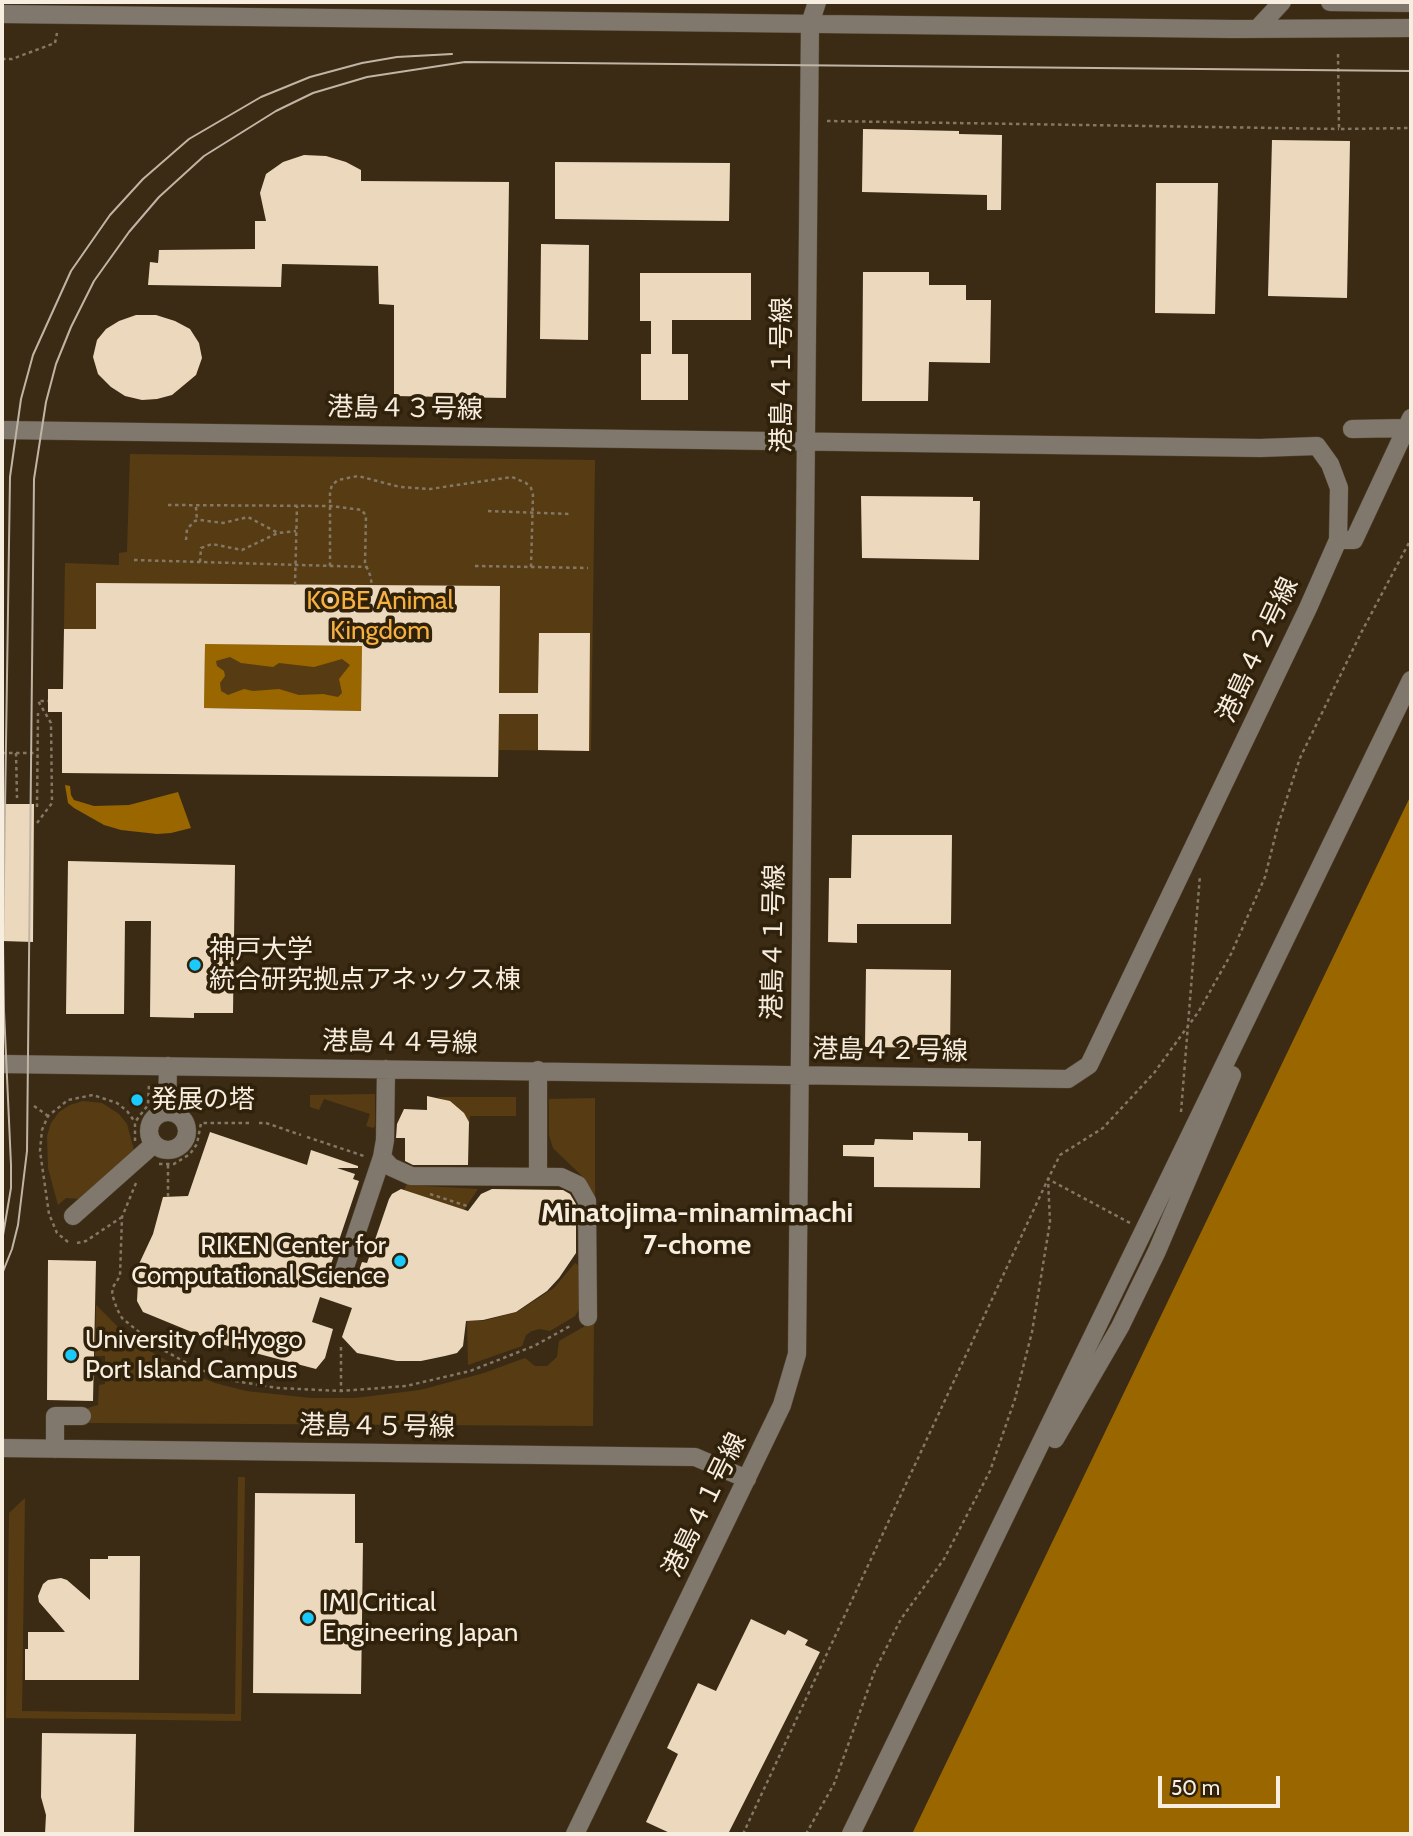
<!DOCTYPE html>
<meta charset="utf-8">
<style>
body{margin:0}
#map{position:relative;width:1413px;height:1836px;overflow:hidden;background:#3b2b15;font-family:Cabin,sans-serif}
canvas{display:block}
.frame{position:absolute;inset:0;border:4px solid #f8eee0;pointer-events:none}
.scale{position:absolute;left:1158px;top:1776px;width:122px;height:32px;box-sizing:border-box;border:4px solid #f8eee0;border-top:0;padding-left:9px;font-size:21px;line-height:24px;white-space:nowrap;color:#f8eee0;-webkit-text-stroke:5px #30210b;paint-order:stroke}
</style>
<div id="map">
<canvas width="1413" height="1836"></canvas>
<div class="frame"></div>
<div class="scale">50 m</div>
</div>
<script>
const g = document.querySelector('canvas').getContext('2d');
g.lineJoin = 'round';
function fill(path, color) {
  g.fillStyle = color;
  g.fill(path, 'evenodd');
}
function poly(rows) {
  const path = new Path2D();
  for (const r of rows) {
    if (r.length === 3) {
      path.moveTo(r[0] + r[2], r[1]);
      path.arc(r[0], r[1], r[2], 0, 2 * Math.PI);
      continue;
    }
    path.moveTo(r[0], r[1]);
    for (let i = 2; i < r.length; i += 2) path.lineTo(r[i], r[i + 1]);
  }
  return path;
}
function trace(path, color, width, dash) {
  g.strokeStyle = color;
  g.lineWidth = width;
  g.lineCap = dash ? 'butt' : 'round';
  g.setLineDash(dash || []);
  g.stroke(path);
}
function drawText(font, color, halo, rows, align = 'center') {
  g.font = font + ' Cabin,"Noto Sans JP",sans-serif';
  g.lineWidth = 7;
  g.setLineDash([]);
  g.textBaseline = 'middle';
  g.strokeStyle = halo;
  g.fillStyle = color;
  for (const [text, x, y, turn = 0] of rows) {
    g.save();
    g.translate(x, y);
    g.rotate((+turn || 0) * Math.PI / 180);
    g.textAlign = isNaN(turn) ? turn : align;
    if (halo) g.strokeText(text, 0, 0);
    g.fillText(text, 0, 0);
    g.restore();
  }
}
fill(poly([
 [130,454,595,460,591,751,499,750,498,777,62,773,62,712,48,712,48,689,63,689,65,563,119,565,119,553,127,552],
 [375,1094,375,1126,373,1128,366,1126,370,1114,324,1099,319,1110,310,1107,310,1095],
 [437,1097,516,1097,516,1116,470,1116,468,1136,450,1102],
 [595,1098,595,1198,582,1176,553,1148,549,1135,549,1099],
 [83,1101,102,1103,119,1114,127,1124,134,1150,80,1199,66,1198,58,1205,48,1168,47,1136,51,1123,59,1112,70,1105],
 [408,1181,425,1186,478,1189,464,1210,404,1190],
 [575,1263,581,1267,580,1308,575,1316,550,1331,540,1329,532,1331,526,1335,522,1346,468,1365,467,1321,483,1321,517,1312,554,1288],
 [96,1305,118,1327,143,1347,185,1371,215,1383,246,1391,311,1398,355,1398,420,1390,484,1373,525,1358,535,1366,547,1366,557,1357,559,1341,594,1321,593,1426,88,1423,88,1408,98,1405,99,1385,105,1384,105,1356,95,1356],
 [238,1477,245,1477,241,1721,6,1718,9,1513,25,1498,22,1711,235,1714]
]), '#573c13');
fill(poly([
 [205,644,362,646,361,711,204,708],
 [230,657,241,663,273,667,279,663,314,667,342,659,350,665,339,679,342,693,338,697,323,694,299,695,279,689,253,691,244,689,228,695,221,691,220,683,225,676,224,671,217,666,216,661],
 [65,785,70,786,71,795,74,800,94,806,129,805,178,792,191,828,171,833,157,834,121,830,104,825,74,808,68,803],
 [1411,795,1411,1834,912,1834]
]), '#960');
fill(poly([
 [863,129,959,131,959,134,1002,135,1001,210,987,210,987,195,862,192],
 [1272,140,1350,141,1347,298,1268,296],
 [304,155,326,156,346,162,361,170,361,181,509,182,506,398,394,396,394,305,379,304,378,266,282,264,281,287,148,285,150,262,158,263,159,250,255,249,255,221,266,221,260,193,266,174,283,162],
 [555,162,730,163,729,221,555,219],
 [1156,183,1218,183,1215,314,1155,313],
 [541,244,589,245,588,340,540,339],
 [863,272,929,272,929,285,966,285,966,300,991,300,990,363,929,362,928,401,862,401],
 [640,273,751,273,751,320,672,320,672,354,688,354,688,400,641,400,641,354,651,354,651,321,640,321],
 [136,315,156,315,175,321,190,329,199,343,202,358,196,375,172,395,157,399,142,400,125,396,111,387,98,374,93,357,97,340,106,329,119,321],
 [861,496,973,497,973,501,980,501,979,560,862,558],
 [96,583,500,586,499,693,538,693,539,633,590,633,589,751,538,750,538,714,499,714,498,777,62,773,62,712,48,712,48,689,63,689,64,629,96,629],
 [205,644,362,646,361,711,204,708],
 [2,804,34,804,33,942,2,941],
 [852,835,952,835,951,924,857,924,857,943,828,942,829,878,851,878],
 [68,861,235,865,233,1013,194,1013,194,1018,150,1017,151,921,125,921,124,1014,66,1014],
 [866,969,951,970,950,1048,865,1047],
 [427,1096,450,1101,464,1113,469,1122,468,1165,413,1165,405,1161,405,1138,396,1138,397,1124,404,1109,427,1110],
 [210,1132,307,1165,311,1150,358,1166,358,1168,337,1168,355,1174,353,1179,359,1181,326,1279,339,1287,353,1288,362,1262,367,1263,389,1199,392,1194,401,1189,468,1211,481,1194,492,1189,563,1190,570,1194,576,1204,576,1253,559,1278,547,1291,516,1312,483,1320,466,1321,463,1346,457,1353,445,1356,421,1361,397,1361,357,1353,342,1337,352,1308,320,1297,312,1322,333,1329,325,1358,316,1369,221,1344,143,1312,137,1301,139,1264,153,1234,163,1197,188,1196],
 [913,1132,968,1133,968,1141,981,1141,980,1188,874,1187,874,1157,843,1156,843,1145,874,1145,875,1139,913,1140],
 [48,1260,96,1261,93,1401,47,1400],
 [255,1493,355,1494,355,1543,363,1543,361,1694,253,1693],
 [108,1556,140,1556,139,1680,25,1680,25,1649,28,1649,28,1632,65,1632,39,1602,38,1596,43,1584,48,1580,61,1578,67,1580,90,1600,90,1559,108,1559],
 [751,1619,785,1635,788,1630,808,1640,805,1645,820,1652,728,1834,672,1834,646,1822,678,1754,667,1748,698,1683,716,1691],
 [42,1733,136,1734,134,1834,45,1834,46,1815,41,1797]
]), '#ecd8bd');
const minor = poly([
 [1330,2,1411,3],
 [2,14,1232,29,1411,28],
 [1257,29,1282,2],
 [1352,429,1406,428],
 [2,430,1260,448,1317,446,1330,464,1339,488,1338,540,1308,608,1089,1065,1068,1079,2,1064],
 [1338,540,1354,540,1411,418],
 [538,1070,538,1177],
 [168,1131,19],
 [167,1112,168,1066],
 [382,1157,391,1167,411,1176,561,1177,578,1185,587,1201,588,1317],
 [73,1216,154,1144],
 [342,1276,382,1157,385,1140,386,1069],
 [1055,1439,1120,1327,1157,1251,1232,1075],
 [2,1448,695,1457,747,1479],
 [55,1449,55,1416,82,1416],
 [575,1834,782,1405,797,1354,810,24,817,2],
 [851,1834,1411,680]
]);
trace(minor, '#554631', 19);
trace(poly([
 [1338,54,1339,129,1411,128],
 [2,59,12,59,55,43,57,33],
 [827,121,1339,129],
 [168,505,331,506,362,510,366,516,365,563,370,575,372,585],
 [196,507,197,521],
 [488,511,570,514],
 [186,540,187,529,195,521,200,520,223,523,248,517,278,533],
 [134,560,367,567],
 [200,562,201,548,212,544,242,550,278,533,296,531],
 [330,566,330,492,332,485,338,480,358,476,400,487,430,489,512,477,526,483,531,488,533,495,531,567],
 [475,566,588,568],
 [295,585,297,506],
 [2,753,37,753],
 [16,753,17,798],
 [37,807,38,713],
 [37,823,52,803,51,723,38,701,48,701],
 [34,1106,48,1116],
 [1181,1112,1200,875],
 [259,1123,266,1123,301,1135],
 [307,1137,364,1156],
 [135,1141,135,1122,148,1105,149,1083],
 [159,1164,174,1164,190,1154,197,1144,201,1123,252,1123],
 [168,1165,168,1197],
 [136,1183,122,1217,120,1276,113,1287,112,1294,117,1309,122,1318,156,1346,194,1367,214,1375,235,1381,278,1388,341,1391,406,1386,470,1371,534,1346,572,1325],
 [430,1194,467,1206,467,1209],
 [68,1242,57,1233,49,1214,40,1151,42,1130,48,1116,68,1100,93,1095,117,1103,127,1111,135,1122],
 [77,1243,86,1241,122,1217],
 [341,1347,341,1391],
 [743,1834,1048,1179,1130,1223],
 [806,1834,834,1784,875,1670,901,1619,944,1559,990,1471,1015,1399,1032,1332,1050,1222,1048,1179,1060,1155,1103,1128,1154,1073,1199,1011,1231,954,1265,877,1278,825,1300,758,1361,633,1411,539]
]), '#847764', 2.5, [3.5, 3.5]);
trace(minor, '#80786d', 18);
trace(poly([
 [2,1241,11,1188,11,1165,4,1011,3,943,10,477,21,399,33,355,71,271,110,215,143,179,189,139,261,97,310,77,362,63,397,57,452,54],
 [2,1274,12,1249,18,1225,27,1151,34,479,46,402,56,364,71,327,94,281,129,232,159,197,204,156,276,111,313,93,367,77,465,62,1411,71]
]), '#c0b5a4', 2);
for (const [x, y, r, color] of [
 [195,965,7,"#1acafc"],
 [137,1100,7,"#1acafc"],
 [400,1261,7,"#1acafc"],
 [71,1355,7,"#1acafc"],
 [308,1618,7,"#1acafc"]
]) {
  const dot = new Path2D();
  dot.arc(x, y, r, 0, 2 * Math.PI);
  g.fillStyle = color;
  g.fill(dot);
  trace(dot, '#30210b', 2.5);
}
drawText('26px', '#f8eee0', '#30210b', [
 ["港島４１号線",782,375,-90],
 ["港島４３号線",405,409,1],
 ["港島４２号線",1258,650,-65],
 ["港島４１号線",774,942,-89],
 ["港島４４号線",400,1043,1],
 ["港島４２号線",890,1051,1],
 ["港島４５号線",377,1427,1],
 ["港島４１号線",705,1505,-64]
]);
drawText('26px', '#f7b141', '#30210b', [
 ["KOBE Animal",380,601],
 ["Kingdom",380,631]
]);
drawText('26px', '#f8eee0', '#30210b', [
 ["神戸大学",209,950],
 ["統合研究拠点アネックス棟",209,980],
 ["発展の塔",151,1100],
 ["RIKEN Center for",386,1246,"right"],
 ["Computational Science",386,1276,"right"],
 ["University of Hyogo",85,1340],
 ["Port Island Campus",85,1370],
 ["IMI Critical",322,1603],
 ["Engineering Japan",322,1633]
], 'left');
drawText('bold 28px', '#f8eee0', '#30210b', [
 ["Minatojima-minamimachi",697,1214],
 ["7-chome",697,1246]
]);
</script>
